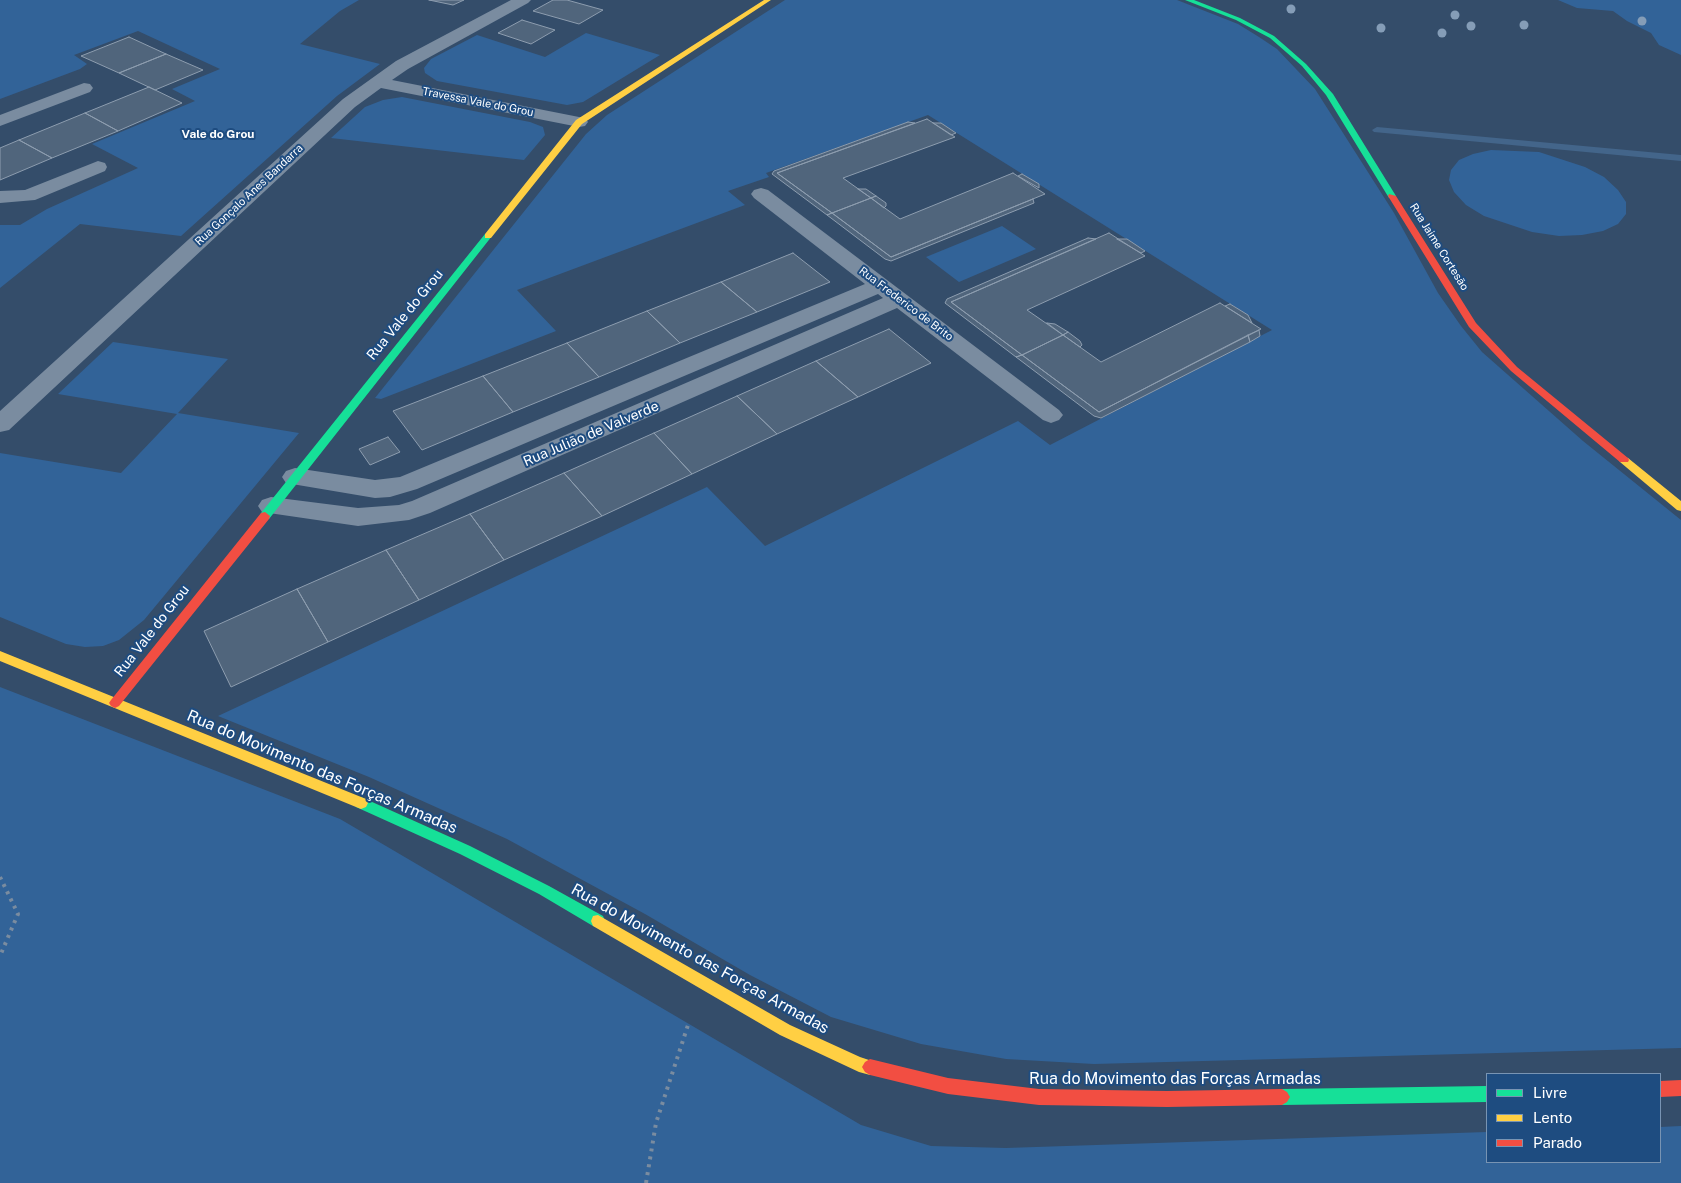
<!DOCTYPE html>
<meta charset="utf-8">
<style>
body{margin:0}
#map{position:relative;width:1681px;height:1183px;overflow:hidden;background:#344d6a;font-family:"Public Sans",sans-serif}
canvas{display:block}
.legend{position:absolute;left:1486px;top:1073px;width:175px;height:90px;box-sizing:border-box;background:#1e4c80;border:1px solid #7894b3;margin:0;padding:6px 9px;list-style:none;font-size:15px;color:#fff}
.legend li{display:flex;align-items:center;gap:10px;height:25px}
.legend b{width:25px;border:1px solid #7894b3}
</style>
<div id="map">
<canvas width="1681" height="1183"></canvas>
<ul class="legend">
<li><b style="height:6px;background:#16e098"></b>Livre</li>
<li><b style="height:6px;background:#ffcf43"></b>Lento</li>
<li><b style="height:6px;background:#f24e42"></b>Parado</li>
</ul>
</div>
<script>
const g = document.querySelector('canvas').getContext('2d');
g.lineJoin = 'round';
function fill(path, color) {
  g.fillStyle = color;
  g.fill(path, 'evenodd');
}
function poly(rows) {
  const path = new Path2D();
  for (const r of rows) {
    path.moveTo(r[0], r[1]);
    for (let i = 2; i < r.length; i += 2) path.lineTo(r[i], r[i + 1]);
  }
  return path;
}
function trace(path, color, width, dash) {
  g.strokeStyle = color;
  g.lineWidth = width;
  g.lineCap = dash ? 'butt' : 'round';
  g.setLineDash(dash || []);
  g.stroke(path);
}
function drawText(font, color, halo, rows, align = 'center') {
  g.font = font + ' "Public Sans",sans-serif';
  g.lineWidth = 4;
  g.setLineDash([]);
  g.textBaseline = 'middle';
  g.strokeStyle = halo;
  g.fillStyle = color;
  for (const [text, x, y, turn = 0] of rows) {
    g.save();
    g.translate(x, y);
    g.rotate((+turn || 0) * Math.PI / 180);
    g.textAlign = isNaN(turn) ? turn : align;
    if (halo) g.strokeText(text, 0, 0);
    g.fillText(text, 0, 0);
    g.restore();
  }
}
fill(poly([
 [0,0,359,0,340,11,300,44,380,64,337,96,181,236,80,224,0,288,0,225,20,225,47,209,138,168,92,144,195,101,172,89,220,69,138,31,74,55,87,64,80,69,0,99],
 [785,0,1177,0,1238,24,1259,37,1277,49,1315,89,1394,213,1438,293,1461,326,1482,352,1583,441,1681,520,1681,1048,1094,1064,1006,1059,921,1044,831,1017,750,975,645,914,507,839,369,777,218,716,707,487,765,546,1018,421,1050,445,1272,330,928,115,766,173,769,177,728,191,745,205,517,290,556,331,381,399,375,398,586,134,607,115],
 [1558,0,1681,0,1681,55,1659,45,1651,33,1627,21,1613,11,1577,8],
 [586,33,660,55,583,102,567,105,437,81,425,73,424,68,431,59,477,35,545,57],
 [402,97,530,122,543,127,545,135,524,160,331,138,365,107,383,100],
 [1491,150,1539,152,1585,167,1604,177,1618,190,1626,202,1626,214,1618,224,1603,231,1582,235,1559,236,1532,232,1484,216,1466,205,1454,192,1449,180,1451,170,1459,160,1473,154],
 [1002,226,1036,249,959,282,926,257],
 [113,342,228,359,178,413,299,433,144,620,119,640,103,646,85,647,66,644,0,617,0,453,121,473,177,414,58,394],
 [0,687,340,819,861,1125,931,1146,1006,1148,1487,1132,1487,1162,1660,1162,1660,1127,1681,1126,1681,1183,0,1183]
]), '#326398');
fill(poly([
 [1377,127,1681,155,1681,161,1374,132,1372,130,1377,127]
]), '#43658a');
const building = poly([
 [429,0,464,0,453,5,429,0],
 [553,0,567,0,603,10,579,24,533,11,553,0],
 [522,20,555,30,531,44,498,33,522,20],
 [129,37,166,54,119,73,81,56,129,37],
 [166,54,203,70,155,90,119,73,166,54],
 [149,87,182,103,118,131,85,113,149,87],
 [85,113,118,131,52,158,19,140,85,113],
 [927,119,955,137,843,178,871,198,832,213,777,173,927,119],
 [908,122,915,123,777,173,832,213,827,215,772,174,774,171,908,122],
 [933,123,941,123,956,133,951,135,933,123],
 [19,140,52,158,0,180,0,148,19,140],
 [1013,173,1045,194,891,257,832,213,871,198,900,219,1013,173],
 [1022,174,1039,184,1039,188,1018,176,1022,174],
 [858,189,866,189,876,196,871,198,858,189],
 [876,196,886,203,886,206,884,208,871,198,876,196],
 [1033,199,1034,203,891,261,885,259,827,215,832,213,891,257,1033,199],
 [1109,233,1145,256,1027,310,1063,335,1022,355,951,302,1109,233],
 [1088,238,1096,239,951,302,1022,355,1016,357,945,303,947,299,1088,238],
 [1117,239,1127,239,1145,251,1141,253,1117,239],
 [793,253,830,282,757,312,721,282,793,253],
 [721,282,757,312,680,343,647,311,721,282],
 [1220,303,1261,329,1099,412,1022,355,1063,335,1101,362,1220,303],
 [1230,304,1248,315,1252,323,1225,306,1230,304],
 [647,311,680,343,599,377,567,343,647,311],
 [1047,323,1055,324,1068,332,1063,335,1047,323],
 [889,329,931,363,858,397,816,361,889,329],
 [1259,330,1260,336,1250,342,1248,335,1259,330],
 [1068,332,1080,341,1082,345,1080,347,1063,335,1068,332],
 [1248,335,1250,342,1101,418,1094,416,1016,357,1022,355,1099,412,1248,335],
 [567,343,599,377,513,412,483,376,567,343],
 [816,361,858,397,777,434,737,396,816,361],
 [483,376,513,412,422,450,393,411,483,376],
 [737,396,777,434,692,474,654,433,737,396],
 [654,433,692,474,602,516,564,473,654,433],
 [388,437,400,452,370,465,359,449,388,437],
 [564,473,602,516,504,560,470,514,564,473],
 [470,514,504,560,419,600,386,550,470,514],
 [386,550,419,600,328,642,297,589,386,550],
 [297,589,328,642,231,687,204,631,297,589]
]);
fill(building, '#50657c');
trace(building, '#8d9daf', 1);
trace(poly([
 [0,877,18,914,0,956],
 [646,1183,656,1123,689,1022]
]), '#7a8ca0', 4, [3, 5]);
fill(poly([
 [511,0,531,0,528,3,408,69,392,80,579,117,585,118,588,122,585,126,579,127,381,88,355,107,9,430,0,432,0,411,343,99,396,61,511,0],
 [84,83,90,84,93,88,90,92,0,126,0,115,84,83],
 [98,161,105,163,107,167,105,171,35,200,0,203,0,191,25,190,98,161],
 [761,188,768,190,1059,410,1063,415,1059,420,1051,423,1043,420,897,308,430,513,409,520,358,526,262,512,258,506,262,500,271,497,358,508,399,505,412,501,883,298,878,294,417,489,390,497,375,498,286,483,282,477,286,471,295,468,375,480,400,477,865,284,754,198,751,194,754,190,761,188]
]), '#7a8ca0');
fill(poly([
 [1185,0,1194,0,1240,18,1274,36,1306,64,1333,94,1396,196,1395,198,1389,198,1326,95,1302,66,1270,38,1236,20,1185,0],
 [485,234,491,234,492,236,269,519,261,519,260,516,261,513,485,234],
 [361,797,470,846,549,886,603,916,605,921,603,926,598,927,593,926,539,894,460,854,356,807,354,803,356,799,361,797],
 [1487,1086,1487,1102,1282,1105,1277,1102,1274,1097,1277,1092,1282,1089,1487,1086]
]), '#16e098');
fill(poly([
 [764,0,771,0,582,124,491,238,485,238,485,234,576,120,764,0],
 [1624,457,1628,458,1681,501,1681,511,1677,510,1620,462,1619,460,1620,458,1624,457],
 [0,651,366,799,368,803,366,807,361,809,356,807,0,661,0,651],
 [598,915,790,1025,860,1057,875,1062,878,1067,875,1072,870,1075,859,1072,780,1035,593,926,591,921,593,916,598,915]
]), '#ffcf43');
fill(poly([
 [1389,194,1396,196,1476,323,1517,367,1628,458,1629,460,1628,462,1620,462,1511,371,1469,327,1388,196,1389,194],
 [265,512,270,516,269,519,119,706,115,708,111,706,109,703,111,700,261,513,265,512],
 [870,1059,948,1078,1039,1089,1167,1091,1282,1089,1287,1092,1290,1097,1287,1102,1282,1105,1167,1107,1039,1105,948,1094,870,1075,865,1072,862,1067,865,1062,870,1059],
 [1681,1080,1681,1096,1660,1097,1660,1081,1681,1080]
]), '#f24e42');
g.fillStyle = '#859db7';
for (const [x, y] of [
 [1291,9],
 [1455,15],
 [1642,21],
 [1524,25],
 [1471,26],
 [1381,28],
 [1442,33]
]) {
  g.beginPath();
  g.arc(x, y, 4.5, 0, 2 * Math.PI);
  g.fill();
}
drawText('11px', '#fff', '#1e4c80', [
 ["Travessa Vale do Grou",478,102,11],
 ["Rua Gonçalo Anes Bandarra",249,195,-43],
 ["Rua Jaime Cortesão",1439,247,58],
 ["Rua Frederico de Brito",906,304,37]
]);
drawText('bold 12px', '#fff', '#1e4c80', [
 ["Vale do Grou",218,134]
]);
drawText('14px', '#fff', '#1e4c80', [
 ["Rua Vale do Grou",405,315,-51],
 ["Rua Julião de Valverde",591,434,-23],
 ["Rua Vale do Grou",152,631,-52]
]);
drawText('16px', '#fff', '#1e4c80', [
 ["Rua do Movimento das Forças Armadas",322,772,23],
 ["Rua do Movimento das Forças Armadas",700,959,29],
 ["Rua do Movimento das Forças Armadas",1175,1079]
]);
</script>
